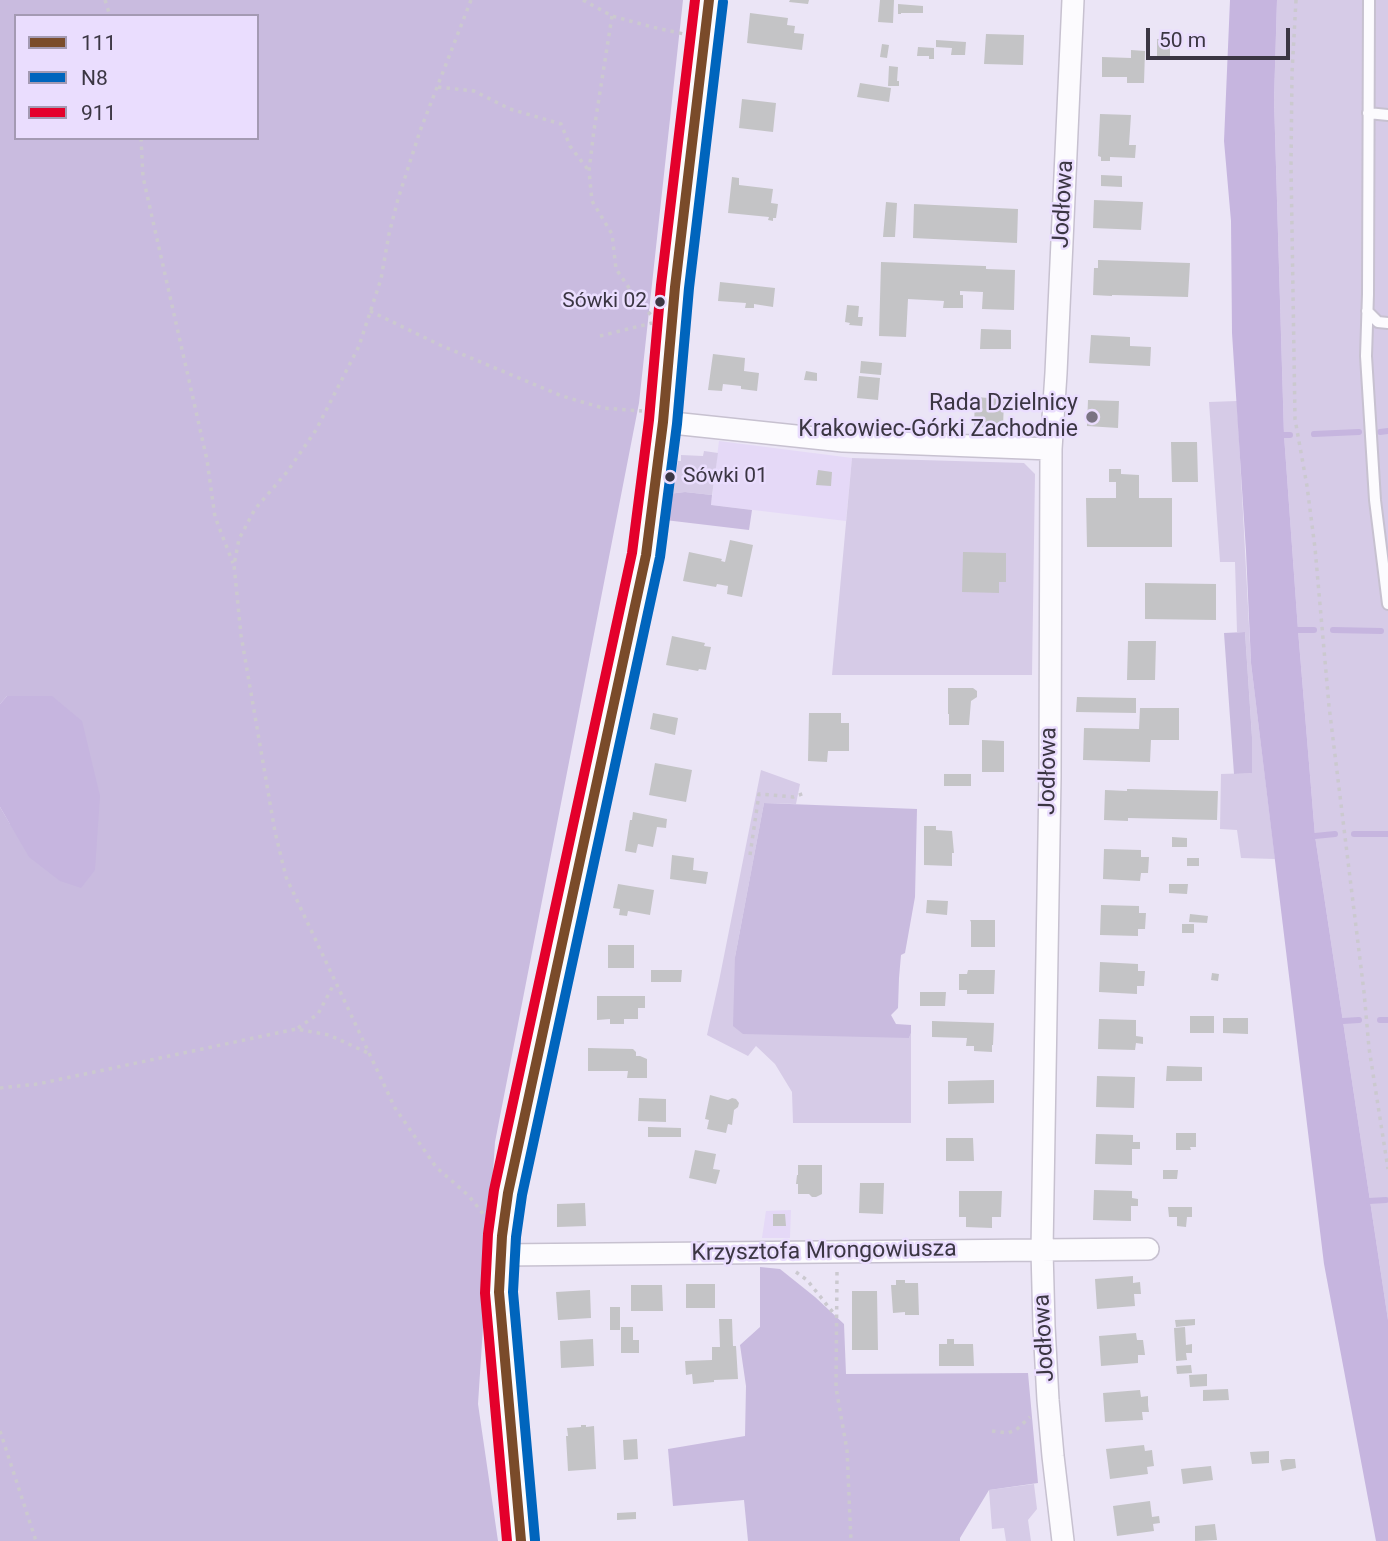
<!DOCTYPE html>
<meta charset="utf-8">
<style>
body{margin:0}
#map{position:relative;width:1388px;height:1541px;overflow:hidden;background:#ebe5f6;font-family:Roboto,sans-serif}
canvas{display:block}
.legend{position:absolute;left:14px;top:14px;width:245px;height:126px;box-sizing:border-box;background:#eaddfe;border:2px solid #a49ab3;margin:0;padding:9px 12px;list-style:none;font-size:21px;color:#3b3643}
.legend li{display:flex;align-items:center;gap:14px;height:35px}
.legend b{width:35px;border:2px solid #a49ab3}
.scale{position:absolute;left:1146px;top:28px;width:144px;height:32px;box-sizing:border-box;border:4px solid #3b3643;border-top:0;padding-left:9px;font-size:21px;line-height:24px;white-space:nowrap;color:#3b3643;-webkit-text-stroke:5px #eaddfe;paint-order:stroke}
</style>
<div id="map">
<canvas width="1388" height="1541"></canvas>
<ul class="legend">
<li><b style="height:9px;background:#7a4b2a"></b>111</li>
<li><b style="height:9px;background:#0065bd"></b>N8</li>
<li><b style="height:9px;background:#e4002b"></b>911</li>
</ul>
<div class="scale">50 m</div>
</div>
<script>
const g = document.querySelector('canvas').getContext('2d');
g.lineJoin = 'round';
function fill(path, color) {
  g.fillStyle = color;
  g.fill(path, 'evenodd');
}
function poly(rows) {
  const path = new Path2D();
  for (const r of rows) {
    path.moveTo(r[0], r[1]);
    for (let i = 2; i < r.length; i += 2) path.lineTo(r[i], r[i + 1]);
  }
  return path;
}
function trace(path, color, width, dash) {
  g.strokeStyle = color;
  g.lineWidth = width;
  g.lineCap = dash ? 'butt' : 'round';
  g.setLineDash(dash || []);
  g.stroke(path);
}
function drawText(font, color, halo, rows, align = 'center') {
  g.font = font + ' Roboto,sans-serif';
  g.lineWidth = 5;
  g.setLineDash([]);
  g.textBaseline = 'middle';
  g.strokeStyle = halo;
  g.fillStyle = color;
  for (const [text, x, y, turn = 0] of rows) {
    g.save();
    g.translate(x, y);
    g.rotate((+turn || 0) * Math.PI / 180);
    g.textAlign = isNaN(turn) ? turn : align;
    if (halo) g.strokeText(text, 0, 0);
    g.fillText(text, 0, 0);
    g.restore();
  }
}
fill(poly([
 [719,441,852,458,846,521,711,505],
 [791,1210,790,1238,762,1238,766,1211]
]), '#e5d9f7');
fill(poly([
 [1277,0,1388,0,1388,1320,1315,836,1298,630,1284,435,1274,100],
 [1237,401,1251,663,1275,859,1241,858,1237,830,1220,829,1221,774,1252,773,1252,737,1245,632,1237,632,1235,562,1220,562,1209,402],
 [704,451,718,453,712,495,685,492,668,494,670,478,675,479,678,461,681,461,681,455,703,456],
 [852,458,1024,463,1035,474,1032,675,832,675],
 [761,770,800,784,796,804,764,803,735,957,909,1038,911,1033,911,1123,793,1123,792,1092,775,1064,756,1046,748,1056,707,1035,719,981],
 [1034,1484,1037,1509,1028,1520,1031,1541,1006,1541,1004,1528,992,1529,989,1490]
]), '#d6cbe7');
fill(poly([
 [0,0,683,0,639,403,495,1142,478,1404,498,1541,0,1541,0,807,10,824,7,696,0,704],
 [16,16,257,16,257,138,16,138],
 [685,492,712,495,711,505,752,510,749,530,665,520,668,494],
 [1245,632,1252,737,1252,773,1234,774,1224,633],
 [764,803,917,809,915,897,905,953,901,955,899,978,898,1008,891,1015,896,1024,911,1025,911,1033,909,1038,743,1034,733,1026,735,957],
 [760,1267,780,1269,815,1297,844,1324,846,1374,1028,1373,1038,1483,989,1490,960,1538,960,1541,748,1541,744,1500,673,1506,668,1449,745,1436,746,1386,740,1345,760,1327]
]), '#c9bbdf');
fill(poly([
 [1230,0,1277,0,1274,100,1284,435,1298,630,1315,836,1388,1320,1388,1541,1376,1541,1324,1264,1251,663,1246,551,1232,333,1231,221,1224,141],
 [7,696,52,696,82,721,100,796,95,870,81,888,60,881,29,857,0,807,0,704]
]), '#c6b5df');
trace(poly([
 [1380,432,1388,431],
 [1314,434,1359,432],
 [1284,435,1290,435],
 [1298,630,1314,630],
 [1333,630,1381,631],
 [1354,834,1388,834],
 [1315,836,1335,834],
 [1380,1020,1388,1020],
 [1343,1021,1359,1020],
 [1369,1201,1386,1200]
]), '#c6b5df', 6);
fill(poly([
 [790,0,809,0,808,4,789,2],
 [880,0,894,0,893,23,878,22],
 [898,4,923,6,923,13,901,13,901,14,898,14],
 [750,13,788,18,787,25,795,26,794,33,804,34,802,50,747,43],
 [986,34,1024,35,1023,65,984,64],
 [1157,39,1170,39,1170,56,1157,56],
 [936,40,966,42,965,55,951,55,952,48,936,47],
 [882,44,889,45,887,58,880,57],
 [918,47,934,48,934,59,929,59,929,56,917,56],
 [1131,50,1145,51,1144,83,1127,83,1127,77,1102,77,1102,57,1131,58],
 [889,66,898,67,897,81,899,81,899,86,888,86],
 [860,83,891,88,889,102,857,97],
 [742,99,776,103,773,132,739,128],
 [1100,114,1131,115,1129,145,1136,145,1135,158,1110,157,1110,161,1101,161,1101,157,1098,156],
 [1101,175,1122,176,1122,187,1101,186],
 [732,177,739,178,739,185,773,189,771,203,778,204,776,218,773,218,773,221,768,220,769,217,728,213],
 [1094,200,1143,202,1141,230,1093,228],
 [886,202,897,203,895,237,883,237],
 [914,204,1018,209,1017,243,913,238],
 [1098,260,1190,263,1188,297,1112,295,1112,296,1093,295,1094,268,1098,268],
 [881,262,984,266,986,266,986,269,1015,270,1014,310,982,309,983,292,960,291,960,295,963,295,963,308,943,308,944,301,908,299,906,337,879,336],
 [720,282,775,288,773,307,754,304,754,308,745,308,746,303,718,301],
 [847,305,859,306,858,317,863,317,862,326,849,325,850,323,845,322],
 [981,329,1011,330,1011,349,980,349],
 [1091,335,1130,337,1130,346,1151,347,1150,366,1089,363],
 [713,354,745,358,744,371,759,373,757,391,741,389,741,386,723,384,722,391,708,390],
 [861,361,882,363,881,375,860,373],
 [806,371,817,373,817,381,804,380],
 [859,376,880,378,878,400,857,398],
 [975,397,1004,399,1003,428,974,427],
 [1088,400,1119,401,1118,428,1087,426],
 [1171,442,1197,442,1198,482,1172,482],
 [1109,469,1121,469,1121,474,1139,475,1139,498,1172,498,1172,547,1087,547,1086,498,1116,498,1116,482,1109,482],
 [818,470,832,472,831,486,816,485],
 [730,540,753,545,742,597,727,594,728,586,717,584,716,587,683,581,689,552,722,559,721,561,725,562],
 [963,552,1006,553,1006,582,999,582,999,593,962,592],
 [1145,583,1216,584,1216,620,1145,619],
 [672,636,705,643,704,646,711,647,706,670,699,669,698,671,666,665],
 [1128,641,1156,641,1155,680,1127,680],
 [948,688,973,688,977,691,977,697,971,701,969,725,949,725,949,714,948,714],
 [1077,697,1136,698,1136,713,1076,712],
 [1140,708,1179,708,1179,740,1151,740,1150,762,1083,760,1084,728,1139,729],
 [653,713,678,718,675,735,650,729],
 [809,713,841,713,841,723,849,723,849,751,828,751,827,762,808,761],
 [982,740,1004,741,1004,772,982,772],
 [655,763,692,770,686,802,649,795],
 [944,774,971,774,971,786,944,786],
 [1127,789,1218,791,1217,820,1128,818,1128,821,1104,820,1105,790,1127,791],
 [633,812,667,819,666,828,657,827,653,847,638,844,636,853,625,851,630,820,632,820],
 [924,826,936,826,936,830,952,831,954,853,952,853,952,866,924,865],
 [1172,837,1187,838,1187,847,1172,847],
 [1104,849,1141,850,1141,857,1149,857,1148,873,1141,873,1140,881,1103,879],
 [672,855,694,858,693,870,708,872,706,884,670,879],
 [1187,858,1199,858,1199,866,1187,866],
 [618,884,654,890,650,915,628,911,627,916,619,915,620,909,613,908],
 [1169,884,1188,884,1187,894,1169,893],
 [927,900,948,901,947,915,926,913],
 [1101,905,1139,906,1139,913,1146,913,1145,929,1138,929,1138,936,1100,935],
 [1190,914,1208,916,1207,923,1189,922],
 [970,920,995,920,995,947,971,947,971,922],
 [1182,924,1194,924,1194,933,1182,933],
 [608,945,634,945,634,968,608,968],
 [1100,962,1138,964,1138,971,1145,971,1144,986,1137,986,1137,994,1099,992],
 [651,970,682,970,681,982,651,982],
 [968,970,995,970,994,994,967,994,967,990,959,990,959,974,967,974],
 [1212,973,1219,974,1218,981,1211,980],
 [920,992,946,992,945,1006,920,1006],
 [597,996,645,996,645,1008,638,1008,638,1019,624,1019,624,1024,610,1024,610,1019,597,1020],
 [1190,1016,1214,1016,1214,1033,1190,1033],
 [1223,1018,1248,1018,1248,1034,1223,1033],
 [1099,1019,1136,1020,1136,1036,1143,1037,1143,1044,1136,1043,1135,1050,1098,1049],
 [932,1021,994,1023,993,1045,992,1045,992,1052,974,1051,974,1046,966,1046,967,1038,932,1037],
 [588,1048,633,1049,636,1052,636,1056,640,1056,647,1059,647,1078,627,1078,628,1071,588,1071],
 [1167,1066,1202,1067,1202,1081,1166,1081],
 [1097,1076,1135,1077,1134,1108,1096,1107],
 [994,1080,994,1103,948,1104,948,1081],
 [710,1095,728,1100,732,1098,736,1099,739,1103,738,1107,734,1110,732,1125,728,1124,726,1133,707,1129,709,1120,705,1119],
 [639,1098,666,1099,666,1122,638,1121],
 [648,1127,681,1128,681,1137,648,1137],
 [1176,1133,1196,1133,1196,1147,1190,1147,1191,1150,1176,1150],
 [1096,1134,1133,1135,1133,1142,1140,1142,1140,1149,1132,1149,1132,1165,1095,1164],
 [946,1138,973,1138,974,1161,946,1161],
 [695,1150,716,1154,713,1169,720,1170,716,1184,689,1178],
 [798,1165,822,1165,822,1194,816,1197,812,1197,809,1194,798,1194,798,1184,796,1184,797,1175,798,1175],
 [1163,1170,1178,1170,1177,1179,1163,1179],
 [860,1183,884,1183,883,1214,859,1213],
 [1094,1190,1132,1191,1132,1198,1138,1199,1138,1206,1131,1206,1131,1221,1093,1220],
 [959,1191,1002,1191,1001,1217,992,1217,992,1228,966,1227,966,1217,959,1217],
 [585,1203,586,1226,557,1227,557,1204],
 [1168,1207,1192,1207,1192,1217,1187,1217,1186,1227,1177,1226,1177,1217,1169,1217],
 [773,1214,785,1214,786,1226,773,1226],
 [1133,1276,1133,1283,1140,1282,1141,1294,1134,1294,1135,1306,1097,1309,1095,1279],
 [896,1280,905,1280,905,1283,918,1283,919,1315,905,1315,905,1312,893,1313,891,1285,896,1285],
 [686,1284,715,1284,715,1308,686,1308],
 [631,1285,662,1285,663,1311,631,1311],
 [590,1290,591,1318,558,1320,556,1292],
 [852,1291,877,1291,878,1350,852,1350],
 [610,1307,620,1307,620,1330,610,1330],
 [719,1319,732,1319,733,1346,736,1346,738,1379,714,1380,714,1382,693,1384,692,1374,686,1375,685,1361,712,1360,712,1347,720,1347],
 [1195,1319,1195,1325,1176,1327,1175,1320],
 [621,1327,633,1327,633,1340,639,1340,639,1353,621,1353],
 [1185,1327,1186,1345,1192,1344,1192,1353,1186,1353,1187,1360,1176,1361,1174,1328],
 [1136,1333,1137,1340,1143,1340,1145,1355,1138,1355,1138,1363,1101,1366,1099,1336],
 [593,1339,594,1366,561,1368,560,1341],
 [947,1339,954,1339,954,1344,973,1344,974,1366,939,1366,939,1344,947,1344],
 [1191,1365,1192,1373,1177,1374,1176,1366],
 [1207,1374,1207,1386,1190,1387,1189,1375],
 [1228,1389,1229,1400,1203,1401,1203,1390],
 [1140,1390,1141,1397,1148,1396,1148,1405,1149,1412,1142,1412,1143,1420,1105,1422,1103,1393],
 [581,1425,586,1425,586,1427,594,1426,596,1469,568,1471,566,1436,568,1436,567,1428,581,1427],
 [637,1439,638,1459,624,1460,623,1440],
 [1144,1445,1145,1451,1152,1450,1153,1459,1154,1466,1147,1467,1148,1474,1110,1479,1106,1449],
 [1269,1451,1269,1463,1252,1464,1250,1452],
 [1286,1459,1295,1459,1296,1468,1282,1471,1280,1460],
 [1211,1466,1213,1480,1183,1484,1181,1469],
 [1150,1501,1152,1517,1159,1516,1160,1523,1153,1524,1154,1531,1117,1536,1113,1506],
 [636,1512,636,1519,617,1520,617,1513],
 [1215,1524,1217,1540,1195,1541,1195,1526]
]), '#c4c4c6');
const service = poly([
 [1369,0,1368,294,1366,356,1375,500,1388,604],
 [1368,113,1388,115],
 [1367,311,1378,322,1388,323]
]);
const minor = poly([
 [663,422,843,441,1051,449],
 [500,1255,1148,1249],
 [1063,1541,1053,1456,1048,1400,1044,1326,1042,1250,1050,777,1051,449,1056,373,1073,0]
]);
const tertiary = poly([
 [521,1541,499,1292,502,1236,508,1193,646,555,663,422,675,287,709,0]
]);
trace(service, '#c7c1d0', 14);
trace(minor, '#c7c1d0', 24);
trace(tertiary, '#c7c1d0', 28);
trace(poly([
 [105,0,110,16],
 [471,0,420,131,398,199,389,234,381,279,359,346,316,430,287,472,255,509,239,539,234,565,241,635,275,832,286,877,395,1108,436,1167,469,1196,484,1215],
 [583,0,612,16,652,27,684,34],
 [1296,0,1292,73,1291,165,1295,419,1307,486,1315,548,1329,706,1364,992,1369,1048,1388,1169],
 [612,16,594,130,589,171,592,201,612,234,616,269,638,301,652,316],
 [438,87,474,91,510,109,561,124,570,146,589,171],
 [141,138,143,177,207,460,215,517,233,563],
 [370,311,440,345,562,396,603,408,642,411],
 [600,336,652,323],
 [750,855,759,794,793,797,805,793],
 [298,1028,318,1014,334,984],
 [0,1088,38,1084,296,1029,329,1035,368,1053],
 [796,1272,807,1280,835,1315],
 [837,1272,836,1388,847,1450,851,1541],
 [0,1431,36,1541],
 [992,1431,1008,1433,1016,1430,1030,1417]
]), '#cbc9cf', 3.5, [3.5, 5]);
trace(service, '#fcfbfe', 10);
trace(minor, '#fcfbfe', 21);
trace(tertiary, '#fcfbfe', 24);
trace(poly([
 [521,1541,499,1292,502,1236,508,1193,646,555,663,422,675,287,709,0]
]), '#7a4b2a', 10);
trace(poly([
 [535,1540,513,1292,516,1237,522,1195,660,557,677,424,689,288,723,2]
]), '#0065bd', 10);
trace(poly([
 [507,1541,485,1293,488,1234,494,1190,632,553,649,420,661,285,695,0]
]), '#e4002b', 10);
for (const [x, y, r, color] of [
 [660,302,6,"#3b3643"],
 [1092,417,7,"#797382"],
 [670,477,6,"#3b3643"]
]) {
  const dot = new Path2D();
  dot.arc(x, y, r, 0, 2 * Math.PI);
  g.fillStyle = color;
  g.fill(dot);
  trace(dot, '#eaddfe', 2.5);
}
drawText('21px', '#3b3643', '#eaddfe', [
 ["Sówki 02",647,302],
 ["Sówki 01",683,477,"left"]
], 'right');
drawText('23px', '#3b3643', '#eaddfe', [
 ["Jodłowa",1064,204,-87],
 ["Jodłowa",1049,771,-89],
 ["Krzysztofa Mrongowiusza",824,1252,-1],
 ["Jodłowa",1045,1338,-93]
]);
drawText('23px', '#3b3643', '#eaddfe', [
 ["Rada Dzielnicy",1078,404],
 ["Krakowiec-Górki Zachodnie",1078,430]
], 'right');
</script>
